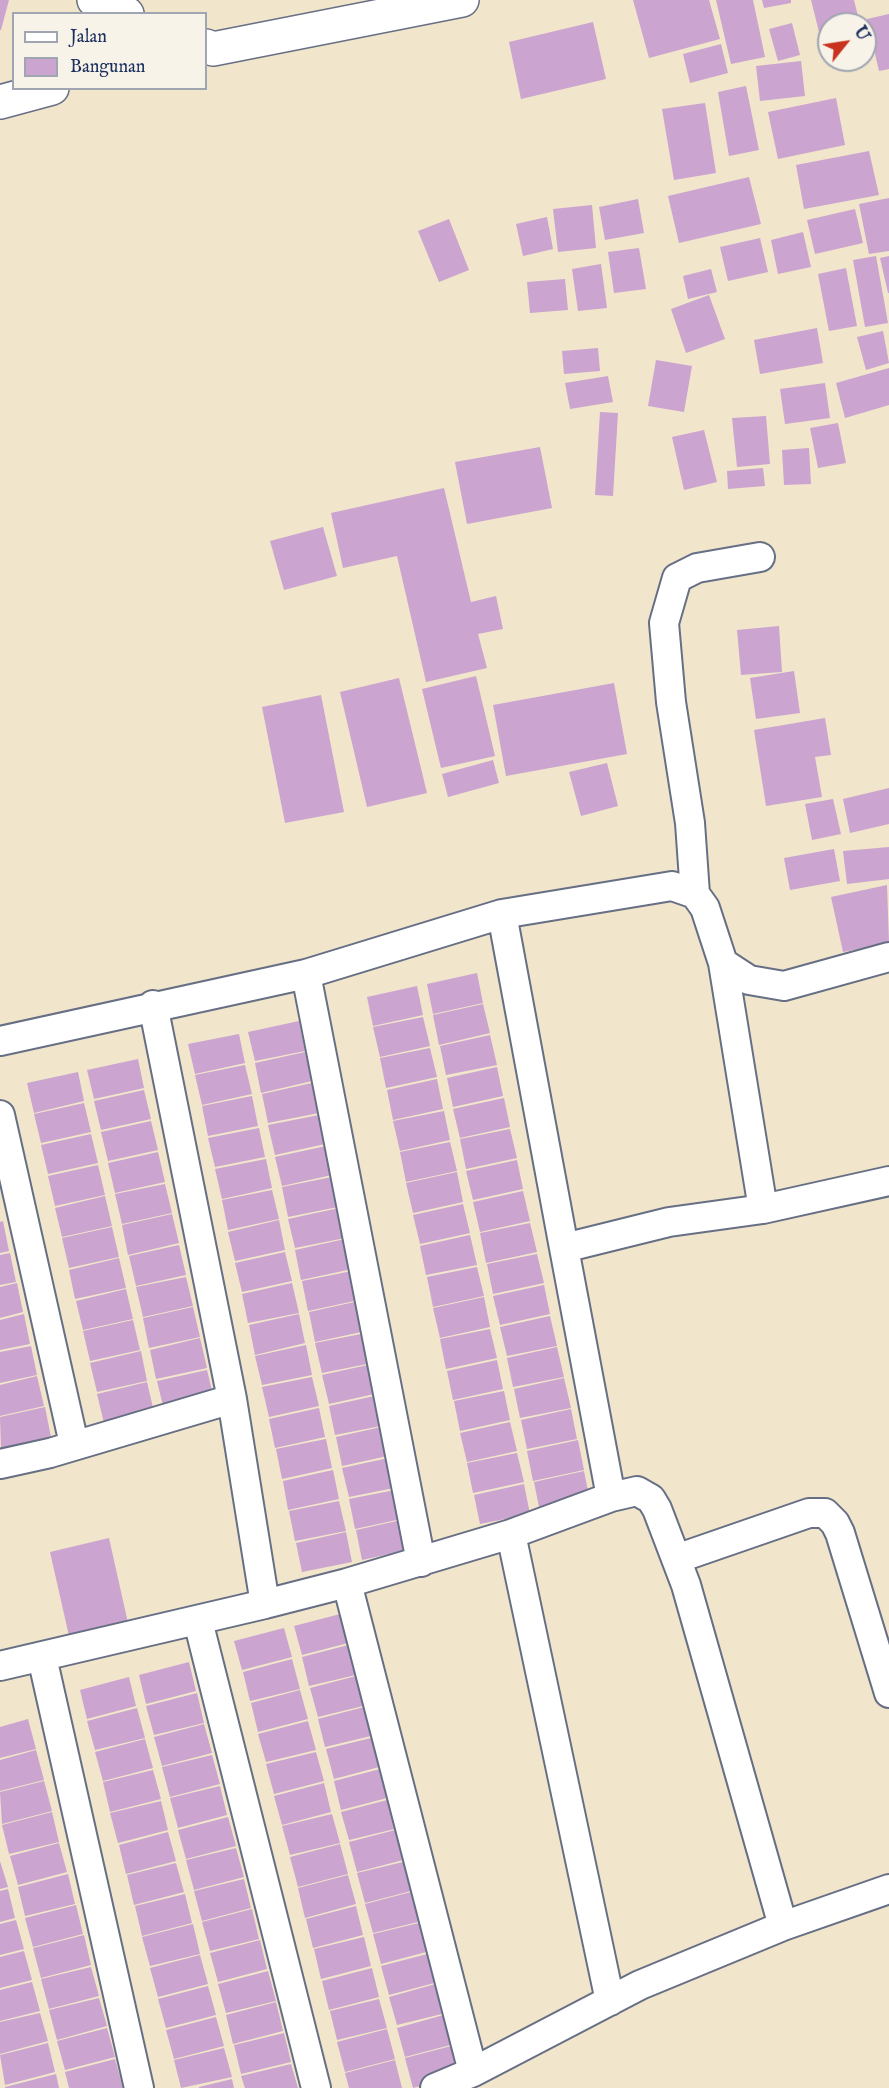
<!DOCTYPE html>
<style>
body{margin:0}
#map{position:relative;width:889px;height:2088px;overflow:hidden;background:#f1e5cc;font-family:"IM FELL English",serif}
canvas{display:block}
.legend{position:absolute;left:12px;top:12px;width:195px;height:78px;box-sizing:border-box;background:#f7f3e8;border:2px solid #9fa5b1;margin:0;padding:8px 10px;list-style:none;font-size:18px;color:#1b2f5e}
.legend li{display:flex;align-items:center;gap:12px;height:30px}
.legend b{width:30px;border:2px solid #9fa5b1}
.north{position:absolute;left:817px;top:12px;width:60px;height:60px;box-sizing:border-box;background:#f7f3e8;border:2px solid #9fa5b1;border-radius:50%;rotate:60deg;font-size:16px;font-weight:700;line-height:24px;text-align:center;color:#1b2f5e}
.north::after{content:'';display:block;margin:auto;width:21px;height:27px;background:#c8321e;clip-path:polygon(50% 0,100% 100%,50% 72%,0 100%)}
</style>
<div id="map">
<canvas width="889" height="2088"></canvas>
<ul class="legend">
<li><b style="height:8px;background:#fff"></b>Jalan</li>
<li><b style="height:16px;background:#cba4cf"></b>Bangunan</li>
</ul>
<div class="north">U</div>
</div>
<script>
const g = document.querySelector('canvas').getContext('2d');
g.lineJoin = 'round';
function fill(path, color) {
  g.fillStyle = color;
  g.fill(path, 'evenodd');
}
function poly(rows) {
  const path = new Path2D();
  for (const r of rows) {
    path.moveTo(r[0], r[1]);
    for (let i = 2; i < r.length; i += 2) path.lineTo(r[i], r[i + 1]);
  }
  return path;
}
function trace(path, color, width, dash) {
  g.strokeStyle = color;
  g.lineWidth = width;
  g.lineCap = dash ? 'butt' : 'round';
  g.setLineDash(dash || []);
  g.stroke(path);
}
fill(poly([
 [0,0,9,0,1,30,0,30],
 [633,0,709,0,720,39,649,58],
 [716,0,753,0,765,57,731,64],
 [762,0,791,0,791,3,764,8],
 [811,0,854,0,860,24,829,24,829,55,825,56],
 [889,14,889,69,879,71,867,19],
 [593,22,606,79,521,99,509,42],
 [792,23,800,55,778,61,769,29],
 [721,44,728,73,690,83,683,54],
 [801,61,805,96,760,101,756,66],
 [746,86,759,150,729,156,718,92],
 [836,98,845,145,778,159,768,112],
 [705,103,716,173,674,180,662,109],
 [869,151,879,195,804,209,796,165],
 [749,177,761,224,679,243,668,196],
 [889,198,889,251,869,254,859,204],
 [638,199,644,233,605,240,599,207],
 [592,205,596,248,558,252,553,209],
 [855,209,863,243,815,254,807,220],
 [547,217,553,249,523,256,516,224],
 [449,219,469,270,439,282,418,231],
 [803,232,811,267,778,274,771,240],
 [760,238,768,272,728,281,720,247],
 [639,248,646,289,614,293,608,252],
 [876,256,888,323,865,327,853,260],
 [889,256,889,293,888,293,880,258],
 [601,264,607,308,578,311,572,269],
 [846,268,857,326,829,331,818,274],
 [711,269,717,292,688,299,683,276],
 [565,279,568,310,530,313,527,282],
 [709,295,725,339,686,353,671,309],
 [817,328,823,363,760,374,754,340],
 [883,331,889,363,866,370,857,337],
 [598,348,600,371,564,374,562,351],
 [656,360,692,366,684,412,648,406],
 [889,368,889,405,845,418,836,383],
 [608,376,613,402,570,409,565,383],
 [825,383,830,418,785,424,780,389],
 [600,412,618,413,613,496,595,495],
 [766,416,770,464,737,467,732,418],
 [838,423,846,463,818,468,810,428],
 [704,430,717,482,684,490,672,437],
 [540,447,552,508,467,524,455,462],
 [809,448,811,484,784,485,782,450],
 [763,468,765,486,728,489,727,471],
 [444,488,471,602,496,596,503,629,478,634,487,668,426,682,397,556,343,568,331,513],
 [323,527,337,576,284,590,270,541],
 [779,626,782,672,741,675,737,630],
 [794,671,800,713,756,719,750,678],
 [476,676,495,756,441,768,422,689],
 [399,678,427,793,367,807,340,692],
 [614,683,627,754,506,776,493,705],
 [321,695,344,812,285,823,262,707],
 [825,718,831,755,815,757,822,797,766,806,754,730],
 [493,760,499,783,448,797,442,774],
 [607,763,618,806,581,816,569,772],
 [889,788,889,824,850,833,843,799],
 [833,799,841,834,812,840,805,804],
 [889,847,889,879,847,884,843,851],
 [834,849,840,881,790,890,784,858],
 [887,885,889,943,843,952,831,897],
 [477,973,483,1003,433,1014,427,984],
 [417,986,423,1015,373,1026,367,997],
 [483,1004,490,1033,439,1045,433,1015],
 [423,1017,430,1046,380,1057,373,1027],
 [299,1021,305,1051,255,1061,248,1032],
 [239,1034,245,1063,195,1074,188,1044],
 [490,1035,497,1065,446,1075,440,1046],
 [430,1048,437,1077,386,1088,380,1058],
 [305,1052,312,1081,261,1093,255,1063],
 [138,1059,144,1088,94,1099,87,1070],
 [245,1065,252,1094,202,1105,195,1075],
 [497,1067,503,1096,453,1107,447,1078],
 [78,1072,84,1101,34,1113,27,1083],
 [437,1079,443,1109,393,1120,387,1090],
 [312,1083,319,1113,268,1123,262,1094],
 [144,1090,151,1119,101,1130,94,1101],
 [252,1096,258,1126,208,1136,202,1106],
 [504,1098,510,1127,460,1138,453,1109],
 [84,1103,91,1132,41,1143,34,1114],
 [444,1111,450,1140,400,1151,393,1121],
 [319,1115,325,1144,275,1155,268,1125],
 [151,1121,158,1150,108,1161,101,1132],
 [259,1128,265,1157,215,1167,208,1138],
 [510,1129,517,1158,466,1169,460,1139],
 [91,1134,98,1163,48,1174,41,1145],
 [450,1142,457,1171,406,1182,400,1152],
 [326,1146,332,1175,282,1186,275,1157],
 [158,1152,165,1182,115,1193,108,1163],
 [266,1159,272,1188,222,1199,215,1169],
 [517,1160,523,1189,473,1200,466,1171],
 [98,1165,105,1195,55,1206,48,1176],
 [457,1172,463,1202,413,1213,406,1183],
 [332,1177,338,1207,288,1217,282,1187],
 [165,1184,172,1213,122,1224,115,1194],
 [272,1190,279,1219,228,1230,222,1200],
 [523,1191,530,1221,480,1232,473,1202],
 [105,1196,112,1226,62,1237,55,1208],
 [463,1204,470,1233,420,1244,413,1215],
 [339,1208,345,1238,295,1248,288,1219],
 [172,1214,179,1243,128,1255,122,1225],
 [279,1220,285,1250,235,1261,228,1232],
 [3,1221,9,1251,0,1253,0,1222],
 [530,1223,537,1252,486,1263,480,1233],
 [112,1227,119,1257,69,1268,62,1238],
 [470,1235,477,1265,426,1275,420,1246],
 [345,1239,352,1269,301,1280,295,1250],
 [179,1245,186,1275,136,1286,129,1256],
 [285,1252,292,1281,242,1292,235,1263],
 [10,1253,16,1282,0,1285,0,1255],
 [537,1254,544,1283,493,1294,487,1264],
 [119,1258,126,1288,75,1299,69,1270],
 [477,1267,484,1296,433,1307,427,1277],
 [352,1271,359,1300,308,1311,302,1281],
 [186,1277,193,1306,143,1317,136,1287],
 [17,1283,23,1312,0,1318,0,1287],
 [292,1283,299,1313,248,1323,242,1294],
 [544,1285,550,1314,500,1325,493,1296],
 [126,1289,133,1319,83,1330,76,1301],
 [484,1297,490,1327,440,1338,433,1308],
 [359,1301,366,1331,315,1342,309,1312],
 [193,1307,200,1337,149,1348,143,1318],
 [24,1314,30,1344,0,1350,0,1320],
 [299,1314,305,1343,255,1355,249,1325],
 [550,1316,557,1346,507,1356,500,1327],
 [133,1320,140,1350,90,1361,83,1331],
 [490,1329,497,1358,446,1369,440,1339],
 [366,1333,372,1363,322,1373,315,1343],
 [200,1338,207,1368,156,1379,150,1350],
 [306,1345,312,1375,262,1385,255,1356],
 [31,1346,37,1375,0,1383,0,1352],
 [557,1347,564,1377,513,1387,507,1358],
 [141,1351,147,1381,97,1392,90,1363],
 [497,1360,503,1389,453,1400,447,1371],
 [372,1364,379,1393,329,1404,322,1375],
 [207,1370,214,1399,164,1410,157,1381],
 [37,1376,44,1406,0,1416,0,1385],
 [312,1377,319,1406,269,1417,262,1387],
 [564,1378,571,1408,520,1418,514,1389],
 [147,1382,154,1412,104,1423,97,1394],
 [504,1391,510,1420,460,1431,454,1401],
 [379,1395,386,1425,335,1435,329,1406],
 [45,1407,51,1437,1,1448,0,1417],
 [319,1408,325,1437,275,1448,269,1419],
 [571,1409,577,1439,527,1449,521,1420],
 [510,1422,517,1451,467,1462,460,1433],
 [386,1426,392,1455,342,1466,336,1437],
 [326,1439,332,1468,282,1479,276,1449],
 [578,1440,584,1470,533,1481,527,1451],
 [517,1453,524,1482,473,1493,467,1463],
 [393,1457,399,1487,349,1497,342,1468],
 [333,1470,339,1499,288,1510,283,1481],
 [584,1471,590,1501,540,1512,534,1482],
 [524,1484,530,1514,480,1524,474,1495],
 [400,1489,406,1518,355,1529,349,1499],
 [339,1501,346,1531,295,1541,289,1511],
 [406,1519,412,1549,362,1560,356,1530],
 [346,1532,352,1562,302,1572,296,1543],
 [109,1538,128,1623,69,1636,50,1552],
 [344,1613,352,1642,302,1655,294,1626],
 [284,1628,292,1657,242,1670,234,1641],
 [352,1644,360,1674,309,1686,302,1657],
 [292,1659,300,1689,250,1701,243,1672],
 [189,1662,196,1691,146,1704,139,1675],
 [360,1675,367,1705,318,1717,310,1688],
 [129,1677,136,1706,87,1719,80,1690],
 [300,1690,308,1719,258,1732,251,1703],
 [197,1693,204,1723,154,1735,146,1706],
 [368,1706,375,1735,325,1747,318,1719],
 [137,1708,145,1738,95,1750,87,1721],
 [28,1719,36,1749,0,1758,0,1727],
 [308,1721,316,1750,266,1762,258,1734],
 [204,1724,212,1753,162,1766,154,1737],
 [375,1737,383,1766,334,1779,326,1749],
 [145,1739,153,1768,103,1781,95,1752],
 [36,1750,44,1780,0,1791,0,1760],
 [316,1752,324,1781,274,1794,266,1764],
 [212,1755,220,1784,170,1797,162,1767],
 [384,1768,391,1797,341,1810,334,1781],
 [153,1770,161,1799,110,1812,103,1782],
 [44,1781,52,1811,2,1824,0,1792],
 [324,1783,331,1812,282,1825,274,1796],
 [220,1786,227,1815,178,1828,170,1798],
 [391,1799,399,1828,349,1840,341,1812],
 [161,1801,168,1830,118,1843,110,1813],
 [52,1812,59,1842,9,1854,2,1825],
 [332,1814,340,1843,290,1855,282,1826],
 [228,1817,236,1846,186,1859,178,1830],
 [399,1829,407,1859,357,1872,349,1842],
 [168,1832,176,1861,126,1874,119,1845],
 [59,1843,67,1872,18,1885,10,1856],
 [340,1844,348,1874,298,1887,290,1857],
 [236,1848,244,1877,194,1890,186,1860],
 [0,1861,8,1887,0,1889],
 [407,1861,415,1890,365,1903,357,1873],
 [176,1863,184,1892,134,1905,127,1875],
 [68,1874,75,1904,25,1916,18,1887],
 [348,1875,356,1904,305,1918,298,1888],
 [244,1879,251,1908,202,1921,194,1891],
 [8,1889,15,1918,0,1922,0,1891],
 [415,1891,422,1921,373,1933,365,1904],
 [185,1894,192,1923,142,1936,135,1906],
 [76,1905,83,1934,33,1947,25,1918],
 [356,1906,363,1935,313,1948,306,1919],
 [252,1909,259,1939,210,1951,202,1922],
 [16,1920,24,1949,0,1955,0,1924],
 [423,1922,430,1951,381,1964,373,1934],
 [193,1924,200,1954,150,1966,142,1937],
 [84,1935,91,1965,41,1978,33,1948],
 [364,1937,371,1966,321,1979,314,1949],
 [260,1940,267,1969,218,1982,210,1953],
 [24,1951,32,1980,0,1988,0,1957],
 [431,1953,438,1982,389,1995,381,1966],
 [200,1955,208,1984,158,1997,150,1968],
 [91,1967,99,1996,49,2009,41,1979],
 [372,1968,379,1997,329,2010,322,1981],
 [268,1971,276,2001,226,2013,218,1984],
 [32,1982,40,2011,0,2021,0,1990],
 [439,1983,446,2013,397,2025,389,1997],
 [208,1986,216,2015,166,2028,158,1999],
 [99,1998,107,2026,57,2040,49,2010],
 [379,1999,387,2028,337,2040,330,2011],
 [276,2002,283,2031,233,2044,226,2015],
 [40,2013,48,2041,0,2054,0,2022],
 [447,2014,454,2044,405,2057,397,2028],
 [216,2017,224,2046,174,2059,166,2030],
 [107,2028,115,2057,65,2070,57,2041],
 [387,2029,395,2059,345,2072,337,2042],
 [284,2033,291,2062,241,2074,234,2045],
 [48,2043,55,2072,5,2085,0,2055],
 [455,2045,462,2075,413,2088,405,2058],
 [224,2048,232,2077,181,2088,174,2060],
 [115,2059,123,2088,69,2088,65,2072],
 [395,2060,402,2088,349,2088,345,2073],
 [291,2064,298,2088,245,2088,241,2076],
 [56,2074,59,2088,5,2088,5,2087],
 [232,2079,234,2088,199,2088,199,2087]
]), '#cba4cf');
const minor = poly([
 [695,894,690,823,671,702,664,623,677,578,697,568,760,557],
 [502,914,564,1248],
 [723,963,763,1209],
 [306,974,421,1562],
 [153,1005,232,1399],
 [0,1041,306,974,502,914,672,886,695,894,705,908,723,963,749,980,784,986,889,957],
 [0,1115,74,1444],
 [0,1464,50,1453,232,1399,265,1604,0,1666],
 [611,1497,637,1491,651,1499,657,1509,686,1585,783,1926],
 [511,1534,610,2001],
 [676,1559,809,1513,825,1513,835,1523,840,1533,889,1693],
 [265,1604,347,1583],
 [198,1621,316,2088],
 [42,1657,139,2088],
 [473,2072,347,1583,511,1534,611,1497,564,1248,669,1222,763,1209,889,1181],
 [435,2088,473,2072,640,1985,783,1926,889,1889]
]);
const tertiary = poly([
 [94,0,127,14],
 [206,46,213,49,462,0],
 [0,102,52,88]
]);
trace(minor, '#666f84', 32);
trace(tertiary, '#666f84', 36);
trace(minor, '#fff', 28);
trace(tertiary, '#fff', 33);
</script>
